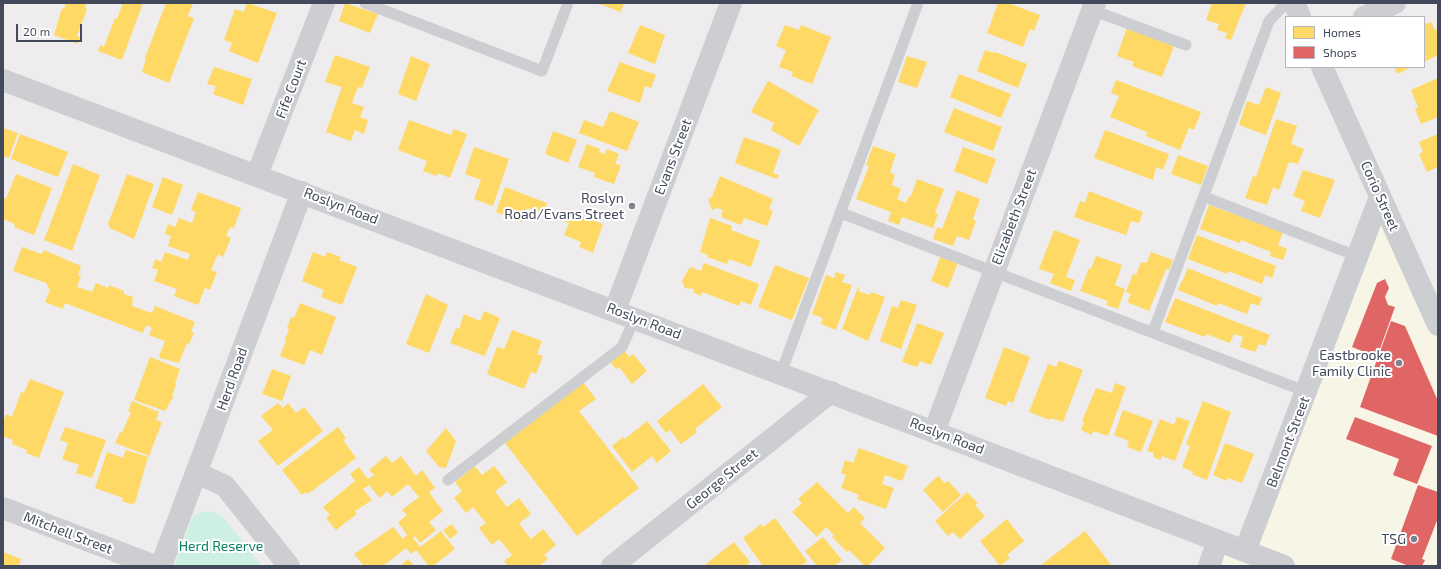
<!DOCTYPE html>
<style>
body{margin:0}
#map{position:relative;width:1441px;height:569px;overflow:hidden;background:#eeecec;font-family:"Exo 2",sans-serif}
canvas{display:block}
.frame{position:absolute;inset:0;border:4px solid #42495a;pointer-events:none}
.legend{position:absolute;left:1285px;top:16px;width:140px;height:52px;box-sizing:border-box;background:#fff;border:1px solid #b3b6bd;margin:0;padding:5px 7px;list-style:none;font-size:12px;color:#42495a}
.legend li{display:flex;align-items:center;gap:8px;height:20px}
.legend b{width:20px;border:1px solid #b3b6bd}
.scale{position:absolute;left:16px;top:24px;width:66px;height:18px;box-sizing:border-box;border:2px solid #42495a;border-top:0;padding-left:5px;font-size:12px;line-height:14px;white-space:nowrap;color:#42495a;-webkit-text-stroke:3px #fff;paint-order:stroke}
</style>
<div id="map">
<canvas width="1441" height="569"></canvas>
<div class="frame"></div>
<ul class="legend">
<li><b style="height:11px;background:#ffd966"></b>Homes</li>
<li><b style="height:11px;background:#e06666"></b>Shops</li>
</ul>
<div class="scale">20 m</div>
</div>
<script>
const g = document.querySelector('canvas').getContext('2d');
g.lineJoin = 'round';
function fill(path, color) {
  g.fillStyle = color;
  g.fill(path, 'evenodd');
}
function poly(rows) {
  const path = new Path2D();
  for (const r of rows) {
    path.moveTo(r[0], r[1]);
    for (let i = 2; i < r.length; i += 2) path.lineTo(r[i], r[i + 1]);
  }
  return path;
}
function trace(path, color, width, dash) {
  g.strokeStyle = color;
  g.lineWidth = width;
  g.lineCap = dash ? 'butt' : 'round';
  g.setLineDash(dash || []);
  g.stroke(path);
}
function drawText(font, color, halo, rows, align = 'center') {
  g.font = font + ' "Exo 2",sans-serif';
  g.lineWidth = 4;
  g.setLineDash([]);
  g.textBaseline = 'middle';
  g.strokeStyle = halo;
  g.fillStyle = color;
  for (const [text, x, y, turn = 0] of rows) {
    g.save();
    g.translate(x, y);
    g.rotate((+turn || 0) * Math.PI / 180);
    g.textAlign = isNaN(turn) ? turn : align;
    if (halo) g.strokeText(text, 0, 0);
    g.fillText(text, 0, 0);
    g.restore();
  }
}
fill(poly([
 [1380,197,1438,325,1438,566,1209,566,1218,541,1245,551]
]), '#f7f5e5');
fill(poly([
 [205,511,217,513,224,518,262,566,174,566,191,521,194,516]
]), '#cdf0e2');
fill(poly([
 [66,3,87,3,85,8,87,9,77,36,80,37,78,44,54,35,62,8,64,9],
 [123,3,143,3,122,60,98,51,100,45,104,47,115,18,117,19],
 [166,3,193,3,188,16,194,18,169,83,142,72,146,59,145,58],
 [247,3,277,13,258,63,229,51,232,43,224,40,235,9,244,12],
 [345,3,378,14,370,33,339,21],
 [597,3,624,3,621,12],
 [998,3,1008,3,1040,15,1034,31,1030,29,1023,47,987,33],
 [1212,3,1246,3,1231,40,1225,38,1227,33,1217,30,1219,24,1206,20],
 [1424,19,1426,24,1431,22,1435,30,1438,29,1438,55,1424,62],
 [640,25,665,35,655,64,628,53],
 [785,25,799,30,801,25,831,37,812,84,791,76,793,72,779,67,786,50,776,46],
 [1127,28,1174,46,1162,77,1132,66,1134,62,1117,56],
 [985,50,994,53,995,52,1027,64,1018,88,977,71],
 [335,55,370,67,362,88,358,87,352,103,364,107,360,117,368,120,364,134,355,130,351,141,326,132,342,87,325,82],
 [411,56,430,64,416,101,398,94],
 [907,56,927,62,917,88,898,82],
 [620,62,656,75,651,88,645,86,640,103,607,91],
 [214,67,252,79,243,105,213,94,216,86,207,84],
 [1394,67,1412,67,1397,74],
 [959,74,1011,94,1001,118,950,97],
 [1438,78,1438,117,1421,124,1415,109,1418,107,1411,90],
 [1116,80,1201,112,1194,130,1189,128,1180,150,1146,136,1147,132,1110,117,1119,96,1111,93],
 [768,81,819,110,799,146,771,130,774,123,751,112],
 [1266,87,1281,93,1266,135,1239,125,1247,101,1259,105],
 [954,108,1002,127,993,151,944,132],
 [610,111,639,122,627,151,579,133,584,120,603,127],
 [1276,119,1297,126,1291,144,1304,149,1298,164,1289,162,1279,190,1273,187,1267,205,1245,198,1253,176,1256,177],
 [409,120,451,135,454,129,467,134,450,178,438,173,437,176,423,171,427,161,398,150],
 [3,128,18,133,9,158,3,156],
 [1105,130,1169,154,1163,170,1156,167,1153,180,1094,158],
 [553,131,577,140,568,163,545,154],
 [20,134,68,152,58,177,11,159],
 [1438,134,1438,167,1427,172,1419,154,1423,152,1419,142],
 [744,137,781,150,773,173,779,175,777,179,735,163],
 [587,144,600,149,599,152,605,154,607,149,619,154,615,164,621,165,614,184,594,177,595,173,578,167],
 [873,146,896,154,890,172,895,175,892,185,901,189,897,199,906,203,909,196,911,196,917,179,944,189,935,213,938,214,933,228,902,217,899,225,888,221,891,212,856,199,869,166,866,165],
 [474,147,509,159,493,206,474,199,481,180,465,174],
 [963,147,996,159,987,184,954,171],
 [1178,155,1208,166,1201,185,1171,174],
 [73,164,100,175,72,251,44,240],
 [1303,170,1335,180,1320,218,1301,211,1305,201,1293,196],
 [16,174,52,188,34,235,14,227,15,224,3,219,3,198,6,199],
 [127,174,154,184,134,239,110,228,108,224],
 [720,176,773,199,769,209,773,211,767,226,744,218,741,225,721,217,723,210,717,208,712,210,708,199,712,197],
 [163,177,183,185,172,215,152,207],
 [505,187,547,203,543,213,527,208,522,222,496,212],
 [957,190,980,199,973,219,976,221,969,240,957,236,953,246,933,239,937,227,942,229],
 [1089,191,1143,212,1139,223,1131,221,1126,235,1074,217,1080,201,1085,203],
 [198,192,241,208,234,228,230,227,226,236,231,238,223,257,218,254,211,270,217,272,210,290,205,288,198,305,174,296,177,289,154,281,158,270,152,268,155,259,161,262,165,252,188,260,190,254,168,246,171,236,165,234,168,224,175,227,179,218,192,223,196,212,191,210],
 [1209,205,1283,232,1278,245,1287,249,1283,260,1270,256,1271,252,1241,240,1240,243,1200,229],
 [568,211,603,224,593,253,579,247,581,242,564,235,569,223,564,221],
 [710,218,732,226,731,230,760,241,751,267,729,259,727,264,707,257,708,255,700,252],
 [1054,230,1080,240,1066,277,1075,280,1071,291,1050,283,1054,274,1039,269],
 [1197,235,1276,266,1272,278,1265,275,1262,284,1228,271,1227,274,1188,259],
 [22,247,42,254,44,250,81,266,78,275,81,276,77,287,92,292,96,283,108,288,109,285,124,291,124,294,133,297,132,306,152,313,155,306,195,322,191,331,194,333,189,344,187,343,179,363,160,358,159,356,165,341,149,335,152,328,146,325,143,333,65,303,63,309,45,302,50,290,46,283,13,271],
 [313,252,325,257,327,252,341,257,339,260,357,267,342,305,321,297,324,290,302,281],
 [1151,252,1173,260,1169,270,1166,269,1149,311,1127,302,1131,294,1126,292,1133,274,1136,275,1141,262,1145,263,1147,262],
 [942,253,959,260,948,288,931,281],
 [1096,256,1122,265,1115,285,1125,289,1118,309,1106,305,1108,301,1080,291,1089,268,1091,269],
 [704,263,759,284,751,305,741,301,739,306,702,292,701,296,693,292,694,289,685,288,682,281,690,267,701,271],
 [775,265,809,278,792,320,758,307],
 [1188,268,1262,298,1259,306,1251,303,1247,314,1218,303,1217,306,1178,290],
 [836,272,845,275,842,282,852,285,836,330,821,324,823,318,812,314,826,275,834,278],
 [858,287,860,288,858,291,870,295,871,292,885,297,868,341,842,329],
 [426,294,448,305,429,353,406,344],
 [1175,298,1270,335,1265,346,1259,344,1255,352,1240,347,1243,337,1234,334,1230,343,1206,334,1205,337,1165,322],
 [901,300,917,305,901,349,880,341,892,306,898,308],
 [300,303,336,317,322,355,310,350,304,365,280,356,286,341,285,340,289,329,287,328,291,317,294,318],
 [484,311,500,318,485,356,450,343,456,328,459,329,464,314,480,321],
 [917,323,944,333,931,365,920,361,917,367,902,362],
 [512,330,542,341,537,354,543,356,536,374,531,372,524,389,487,374,497,347,504,349],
 [1004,347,1030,357,1013,403,1008,401,1006,406,985,398],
 [624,350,629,357,633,354,647,371,632,384,619,367,616,369,610,362],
 [150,357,180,369,175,384,176,385,172,396,174,396,165,411,134,400],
 [1059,361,1083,370,1063,422,1051,418,1050,420,1029,412,1048,364,1056,367],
 [272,369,291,376,282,401,262,394],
 [30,379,64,392,39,458,26,453,27,450,12,444,13,440,3,436,3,422,6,414,12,417,21,392,24,393],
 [583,382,596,399,579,411,639,488,577,536,505,443],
 [1115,383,1126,387,1108,436,1093,431,1092,435,1081,430,1084,422,1082,421,1096,388,1112,393],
 [703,384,722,407,695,429,697,432,681,444,670,430,666,433,657,421],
 [132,401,159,412,156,420,162,422,149,456,115,443,120,432,122,433,131,412,128,411],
 [1203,401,1231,412,1207,480,1192,474,1193,472,1182,467,1190,446,1186,444],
 [278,403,283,408,288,403,296,413,304,407,323,431,278,466,258,441,273,430,261,416],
 [1123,410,1153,421,1141,452,1127,447,1129,441,1114,435],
 [1177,417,1190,421,1175,461,1162,456,1161,460,1153,457,1154,453,1147,451,1160,419,1174,425],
 [647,421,671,451,657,463,652,456,632,472,612,446,623,437,625,439],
 [65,427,106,440,92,478,76,473,79,465,62,459,68,443,60,440],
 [338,427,346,438,343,440,356,458,308,494,306,492,302,495,282,470],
 [446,428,456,441,446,468,439,467,426,451],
 [1225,443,1254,454,1242,483,1228,478,1227,481,1213,475],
 [859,448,908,466,902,481,885,475,882,484,894,488,886,509,857,499,859,495,841,488,846,475,841,473,845,460,853,463],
 [126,450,148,457,135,503,130,504,122,501,123,498,95,488,107,452,123,458],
 [386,456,392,463,401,456,416,476,422,470,435,488,429,492,443,511,429,522,436,530,420,543,415,536,413,538,420,547,441,531,455,549,433,566,429,566,416,550,411,554,406,548,383,566,369,566,368,564,364,566,354,554,393,527,403,539,407,535,398,522,407,515,402,510,419,497,408,484,392,497,387,491,380,498,369,485,363,489,372,500,355,511,357,514,336,530,326,518,330,515,323,507,355,481,350,474,359,467,368,479,374,475,369,470],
 [475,466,482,475,494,466,507,482,495,491,507,507,519,498,531,514,519,523,524,530,531,539,543,529,556,545,544,555,548,559,539,566,508,566,504,561,512,555,499,539,492,545,479,528,486,523,473,507,466,513,454,498,462,491,455,482],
 [938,476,945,483,948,481,961,495,943,512,923,490],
 [817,482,848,513,854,507,865,518,860,523,885,548,868,566,865,566,849,550,847,552,832,537,834,535,826,527,817,537,792,512,802,503,798,499],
 [967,492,978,503,975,505,985,516,960,539,953,532,948,536,935,521],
 [775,518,807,561,801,566,763,566,743,538,761,524,763,527],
 [1007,519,1024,541,1007,555,1010,558,1000,566,980,541],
 [452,524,458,533,450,539,443,530],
 [1085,531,1112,566,1042,566,1041,565],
 [823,537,842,560,834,566,817,566,805,551],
 [734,542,750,562,745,566,707,566,706,564],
 [3,552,21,559,19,566,3,566],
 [408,559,414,566,400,566]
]), '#ffd966');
fill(poly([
 [1385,279,1389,288,1385,297,1388,305,1395,307,1377,357,1352,347,1377,283],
 [1391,321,1405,326,1438,401,1438,436,1360,407],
 [1355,417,1432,446,1417,484,1393,475,1399,459,1346,439],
 [1418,485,1438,492,1438,518,1422,559,1425,560,1422,566,1409,566,1391,559]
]), '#e06666');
trace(poly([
 [365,3,542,71,568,3],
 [1092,10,1186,45],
 [1205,197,1359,257],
 [841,213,1307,392],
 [1153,332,1269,21,1286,3],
 [781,373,918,3],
 [448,480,622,347,635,318]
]), '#ccced2', 11);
trace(poly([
 [1364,17,1395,3],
 [257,175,324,3],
 [615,310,731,3],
 [934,432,1095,3],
 [197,473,225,486,289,566],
 [3,508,155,566],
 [1245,551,1380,197],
 [161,566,302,192],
 [612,566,831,392],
 [1209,566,1218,541]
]), '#ccced2', 22);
trace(poly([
 [1294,3,1300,17],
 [1322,67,1438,325],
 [3,80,934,432,1284,566]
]), '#ccced2', 22);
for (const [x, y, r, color] of [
 [632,206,4,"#7e828d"],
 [1399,363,4,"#7e828d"],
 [1414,539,4,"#7e828d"]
]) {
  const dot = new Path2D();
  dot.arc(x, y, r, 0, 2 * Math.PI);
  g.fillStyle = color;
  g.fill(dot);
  trace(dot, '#fff', 1.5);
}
drawText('14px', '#42495a', '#fff', [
 ["Fife Court",291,89,-69],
 ["Evans Street",673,157,-69],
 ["Corio Street",1380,196,66],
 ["Roslyn Road",341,206,21],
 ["Elizabeth Street",1014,217,-69],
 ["Roslyn Road",644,321,21],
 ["Herd Road",232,379,-70],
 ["Roslyn Road",947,436,21],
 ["Belmont Street",1288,442,-69],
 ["George Street",722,479,-39],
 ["Mitchell Street",68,533,21]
]);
drawText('14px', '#42495a', '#fff', [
 ["Roslyn",624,198],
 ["Road/Evans Street",624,214],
 ["Eastbrooke",1391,355],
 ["Family Clinic",1391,371],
 ["TSG",1406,539]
], 'right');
drawText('14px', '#0c8263', '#fff', [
 ["Herd Reserve",221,546]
]);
</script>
